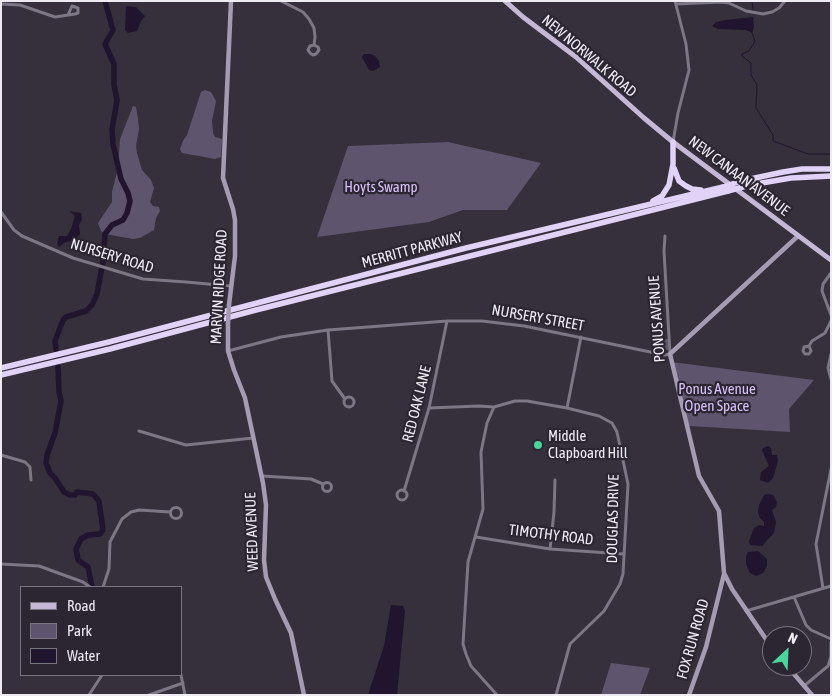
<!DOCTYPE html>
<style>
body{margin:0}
#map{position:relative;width:832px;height:696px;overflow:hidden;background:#35303c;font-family:"Asap Condensed",sans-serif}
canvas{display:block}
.frame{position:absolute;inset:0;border:2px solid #eeebf3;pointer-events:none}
.legend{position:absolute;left:20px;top:586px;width:162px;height:90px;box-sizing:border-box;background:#2b2632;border:1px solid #79757f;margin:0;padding:6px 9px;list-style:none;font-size:15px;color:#eeebf3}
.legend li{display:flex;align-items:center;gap:10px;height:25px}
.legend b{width:25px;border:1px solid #79757f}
.north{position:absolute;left:762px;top:626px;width:50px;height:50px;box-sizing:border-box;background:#2b2632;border:1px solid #79757f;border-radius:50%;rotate:25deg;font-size:14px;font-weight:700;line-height:20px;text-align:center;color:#eeebf3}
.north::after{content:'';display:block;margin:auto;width:18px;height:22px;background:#4bd49b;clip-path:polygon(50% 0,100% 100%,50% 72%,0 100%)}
</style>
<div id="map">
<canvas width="832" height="696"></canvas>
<div class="frame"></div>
<ul class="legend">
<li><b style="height:6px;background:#c4b8d6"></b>Road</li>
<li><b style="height:14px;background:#5f546d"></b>Park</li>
<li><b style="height:14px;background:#21142f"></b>Water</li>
</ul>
<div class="north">N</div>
</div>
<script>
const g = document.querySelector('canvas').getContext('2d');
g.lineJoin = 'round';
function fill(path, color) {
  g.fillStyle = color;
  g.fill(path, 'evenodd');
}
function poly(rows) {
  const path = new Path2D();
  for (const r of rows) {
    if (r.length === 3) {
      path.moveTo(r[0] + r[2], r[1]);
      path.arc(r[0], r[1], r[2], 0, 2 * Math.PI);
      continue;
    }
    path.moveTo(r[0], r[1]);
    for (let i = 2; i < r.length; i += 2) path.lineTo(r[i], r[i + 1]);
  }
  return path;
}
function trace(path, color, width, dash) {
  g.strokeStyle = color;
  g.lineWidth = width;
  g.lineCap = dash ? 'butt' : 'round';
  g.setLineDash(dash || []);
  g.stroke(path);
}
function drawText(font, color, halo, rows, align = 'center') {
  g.font = font + ' "Asap Condensed",sans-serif';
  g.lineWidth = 4.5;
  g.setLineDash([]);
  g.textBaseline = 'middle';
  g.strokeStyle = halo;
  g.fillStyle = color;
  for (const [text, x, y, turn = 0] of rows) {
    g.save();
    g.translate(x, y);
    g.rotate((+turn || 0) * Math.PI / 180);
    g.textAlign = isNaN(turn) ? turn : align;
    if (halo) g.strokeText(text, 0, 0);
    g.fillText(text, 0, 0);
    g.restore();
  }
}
fill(poly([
 [205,90,211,92,216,101,212,121,213,133,215,137,222,139,221,157,215,159,182,153,180,149,183,141,187,135,201,92],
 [133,106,136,107,138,119,139,129,136,146,137,153,142,170,151,180,154,188,150,202,153,206,159,207,160,211,156,218,154,230,140,238,133,239,105,234,101,231,98,223,112,202,112,192,118,168,120,139],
 [448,142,541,163,507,210,463,210,429,222,317,237,348,146],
 [654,339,668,339,668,350,653,349],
 [671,362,814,380,789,409,790,432,689,426,680,386],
 [611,663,650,668,640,695,601,695]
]), '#5f546d');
fill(poly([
 [126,6,136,7,145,16,141,21,137,31,128,33,125,30],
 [753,17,754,27,752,33,746,30,718,29,712,26,716,22,725,20],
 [364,54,371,54,375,56,379,61,380,67,373,71,369,70,362,57],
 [69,211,81,213,82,220,79,225,80,234,75,240,64,243,59,247,57,244,59,236,67,236,71,229,75,216],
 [768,446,771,448,772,455,777,455,778,461,773,478,768,483,760,480,761,472,769,466,762,450,763,448],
 [768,494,773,495,777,502,776,507,772,510,776,522,774,533,762,546,750,545,749,541,754,528,759,525,764,526,764,522,760,518,758,513,759,505,764,495],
 [758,551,767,559,767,566,763,573,756,576,750,573,746,565,746,556,748,552],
 [391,605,403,606,405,611,397,695,368,695,384,646]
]), '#21142f');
trace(poly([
 [752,1,753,9],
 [752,33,755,41,749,51,742,54,742,56,751,63,751,75,757,85,756,108,773,135,773,141,808,154,831,154]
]), '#21142f', 1);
trace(poly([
 [56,350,55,341,63,320,66,317,86,311,92,305,97,294,103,262,105,234,112,225,123,220,127,213,130,201,128,193,121,179,113,144,112,130,117,100,114,85,114,64,105,44,113,30,105,1],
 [58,367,59,392,61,401,55,433,47,455,46,463,50,473,55,478,64,492,70,495,75,495,77,492,93,494,99,501,103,530],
 [92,587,88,567,78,560,76,549,81,539,88,535,100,534,102,531]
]), '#21142f', 5.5);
trace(poly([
 [281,1,303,12,309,19,314,28,315,37,314,45,310,46,308,50,310,53,313,55,316,54,319,50,318,47,314,45],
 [1,4,20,5,55,17,75,14,78,13,78,8,72,6,68,15],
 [676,4,721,2,729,3,746,11,763,14,772,12,779,8,785,1],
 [673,142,678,113,689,70,686,44,675,1],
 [1,212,14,230,22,236,73,258,143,279,186,282,230,286],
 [831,273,823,284,822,291,831,315],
 [328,330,332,381,345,399],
 [809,346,811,351,809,354,805,354,803,351,804,347,809,346,812,341,825,333,831,321],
 [228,351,281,337,328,330,447,321,482,321,524,326,665,355,670,354,664,251,665,236],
 [831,354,828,368,831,379],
 [349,402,5],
 [494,407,487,423,481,452,483,509,468,562,463,644,466,654,471,666,497,695],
 [429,408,479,406,494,407,515,401,527,401,567,408,599,416,612,423,617,432,628,484,623,574,620,584,604,611,570,644,556,695],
 [567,408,581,337],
 [139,431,186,445,253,438],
 [1,455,25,462,30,467,31,480],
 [262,476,311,479,323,484],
 [327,487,4.5],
 [402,495,5],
 [404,491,429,408,447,321],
 [176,513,5.5],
 [476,537,550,549,624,554],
 [550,549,554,512,555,480],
 [1,564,39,566,83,582,90,587],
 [103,587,109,569,110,542,122,519,131,512,139,510,170,512],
 [823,588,816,544,831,469],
 [794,597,806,625,811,630,831,639],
 [746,611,831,586],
 [181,675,185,695],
 [804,686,828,666,831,656,831,642],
 [89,695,102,675],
 [149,695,183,683]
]), '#7c7685', 3);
trace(poly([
 [229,305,235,256,235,220,233,209,223,178,231,1],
 [228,323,228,351,234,370,245,398,263,483,266,505,264,560,266,577,275,599,291,633,304,695],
 [772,648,732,589,724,573,719,511,699,476,670,354,798,236],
 [787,666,812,695],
 [689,695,706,647,724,574]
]), '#a59bb3', 4.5);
trace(poly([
 [505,1,523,17,576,57,644,118,673,142,831,260]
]), '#c4b8d6', 5);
trace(poly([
 [674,168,679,181,686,186,692,189,701,190],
 [741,181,783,172,802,169,831,169],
 [750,185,791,178,831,176],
 [653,201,662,196,669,185,673,164,673,142],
 [1,368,109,342,466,248,723,187],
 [1,375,110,349,256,310,728,191]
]), '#e1d2f7', 5.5);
trace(poly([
 [228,323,229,305]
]), '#a59bb3', 4.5);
trace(poly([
 [723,187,741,181],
 [728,191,750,185]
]), '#e1d2f7', 5.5);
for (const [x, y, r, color] of [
 [538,445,5,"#4bd49b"]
]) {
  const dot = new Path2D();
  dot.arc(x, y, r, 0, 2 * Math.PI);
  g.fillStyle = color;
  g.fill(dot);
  trace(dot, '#2b2632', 2);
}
drawText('15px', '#eeebf3', '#2b2632', [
 ["NEW NORWALK ROAD",589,56,40],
 ["NEW CANAAN AVENUE",739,176,37],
 ["MERRITT PARKWAY",412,250,-15],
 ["NURSERY ROAD",112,256,17],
 ["MARVIN RIDGE ROAD",219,287,-87],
 ["NURSERY STREET",538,318,10],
 ["PONUS AVENUE",657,319,-94],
 ["RED OAK LANE",417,404,-76],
 ["DOUGLAS DRIVE",613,519,-89],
 ["WEED AVENUE",252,532,-92],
 ["TIMOTHY ROAD",551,535,7],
 ["FOX RUN ROAD",693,639,-74]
]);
drawText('15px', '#d9c1fa', '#2b2632', [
 ["Hoyts Swamp",381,187],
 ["Ponus Avenue",717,389],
 ["Open Space",717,406]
]);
drawText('15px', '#eeebf3', '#2b2632', [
 ["Middle",548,436],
 ["Clapboard Hill",548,453]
], 'left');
</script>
